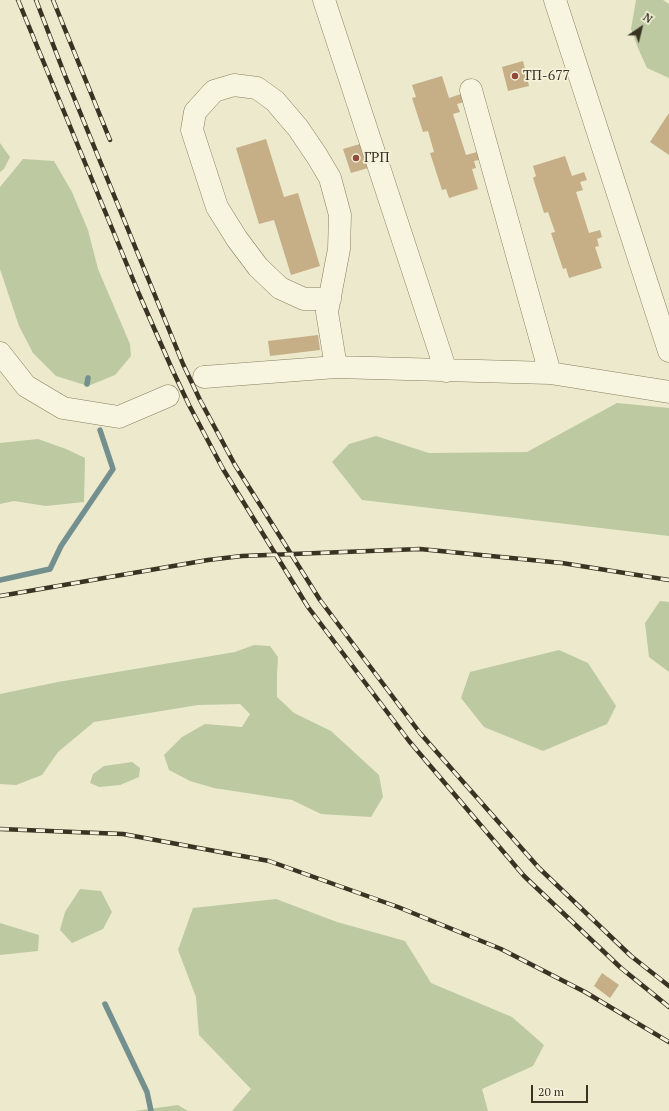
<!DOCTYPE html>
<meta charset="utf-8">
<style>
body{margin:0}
#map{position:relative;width:669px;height:1111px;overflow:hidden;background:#ece9cc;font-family:"PT Serif",serif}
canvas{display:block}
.north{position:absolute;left:621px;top:8px;width:40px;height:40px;-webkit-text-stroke:3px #f4f2db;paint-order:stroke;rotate:35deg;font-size:11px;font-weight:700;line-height:16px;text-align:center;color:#3a3323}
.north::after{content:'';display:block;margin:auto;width:14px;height:18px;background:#3a3323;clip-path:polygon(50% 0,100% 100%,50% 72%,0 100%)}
.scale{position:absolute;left:531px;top:1085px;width:57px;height:18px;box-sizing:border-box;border:2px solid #3a3323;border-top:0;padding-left:5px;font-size:12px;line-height:14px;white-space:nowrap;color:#3a3323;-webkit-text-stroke:3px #f4f2db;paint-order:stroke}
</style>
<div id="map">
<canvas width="669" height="1111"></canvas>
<div class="north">N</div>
<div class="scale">20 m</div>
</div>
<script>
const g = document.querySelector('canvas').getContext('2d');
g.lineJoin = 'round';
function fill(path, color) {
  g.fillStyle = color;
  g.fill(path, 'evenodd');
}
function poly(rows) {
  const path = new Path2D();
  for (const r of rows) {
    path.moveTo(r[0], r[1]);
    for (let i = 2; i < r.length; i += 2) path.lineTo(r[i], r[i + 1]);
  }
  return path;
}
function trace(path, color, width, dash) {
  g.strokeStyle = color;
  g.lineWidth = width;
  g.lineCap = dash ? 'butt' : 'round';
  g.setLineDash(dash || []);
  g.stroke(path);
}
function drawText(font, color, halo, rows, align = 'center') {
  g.font = font + ' "PT Serif",serif';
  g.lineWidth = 3.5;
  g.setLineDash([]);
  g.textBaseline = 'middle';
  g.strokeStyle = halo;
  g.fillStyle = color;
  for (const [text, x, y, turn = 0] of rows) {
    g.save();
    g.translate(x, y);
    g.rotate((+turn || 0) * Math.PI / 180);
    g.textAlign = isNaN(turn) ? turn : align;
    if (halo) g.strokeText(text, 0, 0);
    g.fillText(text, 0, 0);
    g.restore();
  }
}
fill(poly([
 [636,0,663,0,669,4,669,78,647,68,638,48,631,29],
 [0,143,10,157,4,169,0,172],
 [23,159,54,161,72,192,88,230,98,269,130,344,131,356,115,375,88,386,56,376,33,353,19,326,0,269,0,187],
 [617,403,669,408,669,536,362,500,332,462,349,444,376,436,429,453,527,452],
 [38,439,66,449,85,458,84,502,46,506,14,501,0,504,0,443],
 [660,601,669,602,669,672,649,657,645,623],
 [254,645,270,646,278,657,277,675,277,697,294,713,331,731,379,775,383,797,371,817,321,814,292,800,214,788,190,781,169,770,164,755,182,737,205,724,242,727,250,714,240,704,198,705,94,722,58,752,42,775,16,785,0,784,0,694,58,682,235,652],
 [559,650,588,663,616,706,607,724,543,751,484,727,461,698,470,672],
 [132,762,140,768,139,777,120,785,99,787,90,783,93,774,104,766],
 [80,889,101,891,112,912,103,929,72,943,60,930,65,912],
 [276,899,337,922,405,941,431,983,512,1017,544,1045,533,1066,482,1089,488,1111,232,1111,251,1089,199,1035,196,997,178,950,193,908],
 [0,923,39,935,38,951,0,955],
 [178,1105,188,1111,135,1111]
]), '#bcc9a1');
trace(poly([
 [87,384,88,378],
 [0,580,50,569,61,546,113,469,100,430],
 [105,1004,147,1092,151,1111]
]), '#738f8e', 5.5);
fill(poly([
 [523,61,529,86,508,91,502,67],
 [442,76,449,98,461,94,464,102,457,104,460,112,453,114,466,155,477,152,479,160,474,161,476,168,472,169,478,189,449,198,446,189,442,190,430,153,434,152,428,131,423,132,412,98,416,97,412,85],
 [669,113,669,155,650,142],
 [266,139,284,197,298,193,320,266,291,275,274,220,259,224,236,148],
 [360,144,368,168,351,173,343,149],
 [565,156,572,176,584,172,587,180,580,182,583,190,576,192,589,233,600,230,602,237,597,239,599,246,595,247,602,268,569,278,566,268,563,269,551,233,555,232,548,212,544,213,533,178,536,176,533,166],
 [318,335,320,350,270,356,268,341],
 [602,973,619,985,610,998,594,986]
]), '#c6ae86');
const minor = poly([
 [324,0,446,371],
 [555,0,669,351],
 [471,90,550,373],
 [330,299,304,299,280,288,258,267,237,239,217,207,192,130,195,112,214,91,234,85,257,88,275,101,298,128,317,156,330,178,340,215,339,249,327,312,336,367],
 [0,353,26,386,63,408,119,417,168,396],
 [204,377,336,367,550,373,669,392]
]);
trace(minor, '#877e61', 23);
trace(minor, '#f7f5df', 22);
const rail = poly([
 [18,0,139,294,172,369,189,405,223,469,308,607,409,741,524,876,621,968,669,1007],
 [36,0,64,73,183,364,200,400,235,465,320,600,420,733,539,868,631,956,669,986],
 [53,0,110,140],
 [0,596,208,560,242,556,420,549,562,563,669,580],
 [0,829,123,834,269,861,398,907,501,949,585,992,669,1042]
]);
trace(rail, '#3a3323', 4.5);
trace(rail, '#f4f2db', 3, [9]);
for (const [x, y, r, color] of [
 [515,76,4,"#914a37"],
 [356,158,4,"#914a37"]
]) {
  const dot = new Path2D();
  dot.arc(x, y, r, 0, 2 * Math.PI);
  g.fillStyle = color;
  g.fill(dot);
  trace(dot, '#f4f2db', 1.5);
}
drawText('14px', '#3a3323', '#f4f2db', [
 ["ТП-677",523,76],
 ["ГРП",364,158]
], 'left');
</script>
